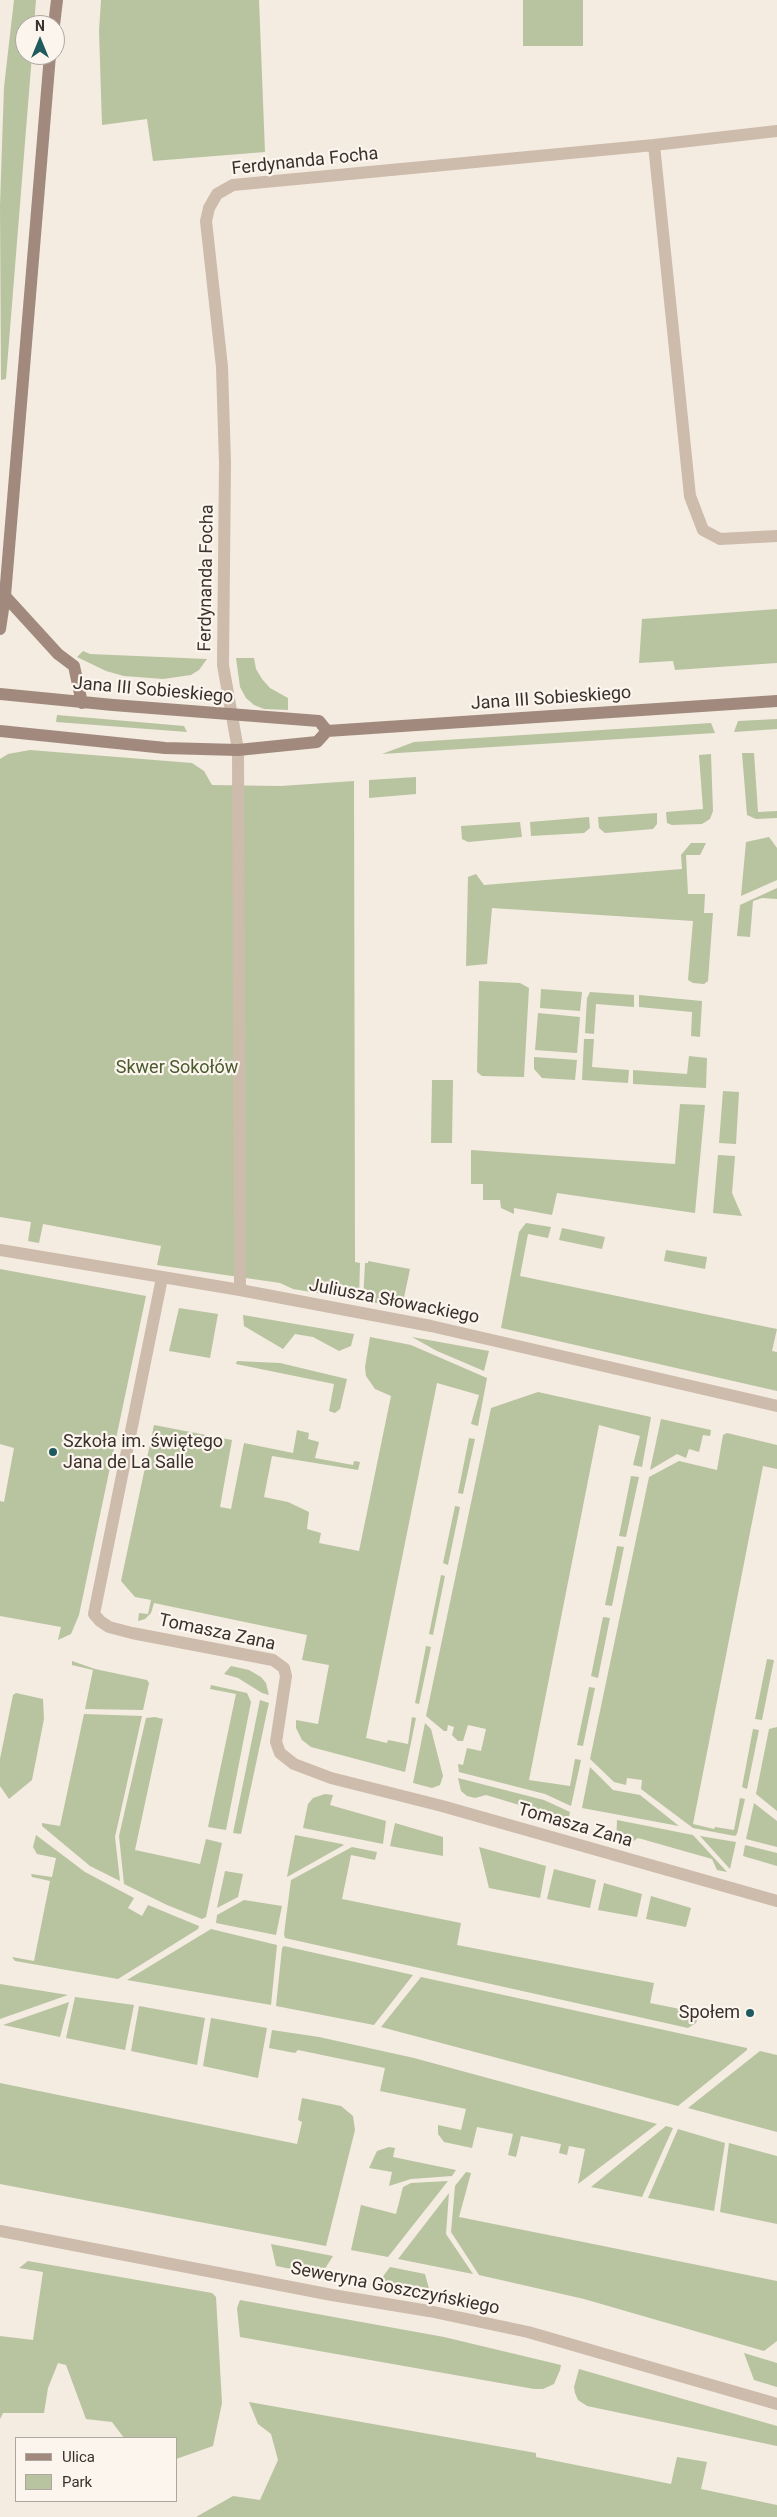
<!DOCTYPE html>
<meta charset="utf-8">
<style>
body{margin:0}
#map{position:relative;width:777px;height:2517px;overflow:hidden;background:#f4ebe1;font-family:Roboto,sans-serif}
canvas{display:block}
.legend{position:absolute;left:15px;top:2437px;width:162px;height:65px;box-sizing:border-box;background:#fbf5ee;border:1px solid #aea6a0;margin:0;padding:6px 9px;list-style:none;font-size:15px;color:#3b302b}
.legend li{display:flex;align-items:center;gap:10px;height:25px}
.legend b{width:25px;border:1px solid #aea6a0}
.north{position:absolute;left:15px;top:15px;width:50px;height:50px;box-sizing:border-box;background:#fbf5ee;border:1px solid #aea6a0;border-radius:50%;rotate:0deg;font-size:14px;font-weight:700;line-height:20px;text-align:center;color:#3b302b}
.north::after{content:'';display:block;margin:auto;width:18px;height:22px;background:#1f5a5e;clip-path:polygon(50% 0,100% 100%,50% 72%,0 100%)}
</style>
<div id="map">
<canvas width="777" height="2517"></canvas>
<ul class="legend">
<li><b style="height:6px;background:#a18a7d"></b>Ulica</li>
<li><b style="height:14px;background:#b8c4a0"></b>Park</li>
</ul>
<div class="north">N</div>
</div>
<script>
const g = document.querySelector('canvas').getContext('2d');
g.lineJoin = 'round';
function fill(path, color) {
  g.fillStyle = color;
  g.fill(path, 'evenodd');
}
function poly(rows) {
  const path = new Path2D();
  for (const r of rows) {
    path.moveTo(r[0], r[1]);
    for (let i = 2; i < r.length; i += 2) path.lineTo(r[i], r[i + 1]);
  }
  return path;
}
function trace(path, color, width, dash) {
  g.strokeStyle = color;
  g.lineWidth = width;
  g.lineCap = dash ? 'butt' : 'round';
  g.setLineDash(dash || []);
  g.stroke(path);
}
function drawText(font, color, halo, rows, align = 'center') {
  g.font = font + ' Roboto,sans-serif';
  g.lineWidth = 4.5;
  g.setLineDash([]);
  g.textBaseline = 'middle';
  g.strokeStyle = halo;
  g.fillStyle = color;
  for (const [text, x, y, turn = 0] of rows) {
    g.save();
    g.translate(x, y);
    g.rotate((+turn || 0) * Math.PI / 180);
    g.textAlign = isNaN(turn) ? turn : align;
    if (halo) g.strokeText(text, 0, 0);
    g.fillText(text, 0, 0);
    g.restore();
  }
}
fill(poly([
 [14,0,36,0,34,25,25,25,25,55,32,55,6,379,1,380,0,205,4,87],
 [101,0,259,0,265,152,153,161,147,119,102,125,99,31],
 [523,0,583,0,583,46,523,46],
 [777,609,777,663,675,670,673,661,639,663,642,619],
 [83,651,90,654,207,659,199,670,191,675,163,679,124,676,106,671,77,657],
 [236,658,254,658,256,669,262,679,270,688,288,698,288,710,264,709,254,705,246,698,240,687],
 [57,715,184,726,187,732,56,722],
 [777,719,777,729,734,732,738,721],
 [711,723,715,733,382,754,414,742],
 [30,750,192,763,204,771,212,785,281,786,354,781,355,1262,360,1263,359,1300,293,1289,280,1283,157,1265,161,1246,43,1224,39,1243,28,1241,31,1222,0,1217,0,759,8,754],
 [742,753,754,753,758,812,777,811,777,818,756,819,747,815],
 [711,754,713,811,710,819,702,824,672,825,667,823,666,812,703,809,699,755],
 [416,777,416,794,369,798,369,780],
 [657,813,657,824,653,829,605,833,599,828,598,817],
 [589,817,590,828,584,833,531,836,530,822],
 [520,822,522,837,468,842,462,839,461,826],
 [769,837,777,848,777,880,741,896,746,842],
 [691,843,706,843,700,855,686,855,688,894,705,894,704,913,713,913,708,981,704,984,693,983,688,980,693,921,492,908,487,964,466,966,468,877,476,874,484,885,682,869,681,855],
 [777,888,777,899,762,898,753,901,750,937,737,936,740,905],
 [479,981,520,983,529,988,524,1077,482,1076,477,1072],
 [541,989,582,992,580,1011,540,1008],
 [590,992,634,995,634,1007,596,1004,594,1034,585,1033,587,998],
 [639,995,702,1001,700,1037,691,1036,692,1012,639,1007],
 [538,1013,580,1017,577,1053,535,1050],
 [584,1039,594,1039,592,1067,629,1070,628,1083,582,1080],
 [689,1056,707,1058,706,1088,633,1084,633,1070,687,1074],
 [534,1057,577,1060,575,1080,542,1078,534,1069],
 [432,1080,453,1080,452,1143,431,1143],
 [723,1091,739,1092,736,1144,719,1143],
 [680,1104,705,1105,695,1213,557,1193,552,1215,514,1208,514,1214,501,1208,500,1200,483,1200,483,1184,471,1184,471,1150,675,1164],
 [718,1155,735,1156,732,1193,742,1216,713,1213],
 [526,1223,551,1227,548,1238,528,1234,520,1276,777,1329,772,1351,777,1352,777,1391,501,1328,519,1232],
 [562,1228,605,1237,602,1249,559,1240],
 [666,1250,707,1257,705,1269,664,1261],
 [368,1261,410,1269,402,1307,363,1301,365,1263,368,1263],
 [0,1269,146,1296,79,1615,71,1634,58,1640,61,1627,0,1616,0,1501,4,1502,14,1448,0,1444],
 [179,1308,218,1314,210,1358,169,1351],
 [243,1315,354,1334,351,1346,339,1351,313,1337,295,1334,283,1349,244,1326],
 [370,1337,411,1345,487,1378,478,1426,471,1424,479,1395,437,1383,366,1738,387,1743,388,1740,408,1744,412,1717,416,1718,405,1772,311,1747,302,1740,296,1728,296,1720,318,1724,329,1665,302,1660,307,1635,154,1603,151,1613,145,1619,138,1621,139,1613,148,1614,151,1600,135,1597,121,1581,154,1425,232,1440,220,1507,231,1509,244,1443,293,1453,297,1430,309,1433,308,1439,319,1442,315,1458,353,1465,354,1461,360,1462,358,1470,272,1456,264,1497,288,1502,309,1512,307,1529,321,1533,319,1543,359,1551,391,1396,375,1389,366,1376,365,1367],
 [412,1337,489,1351,484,1371,437,1351],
 [237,1361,280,1363,347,1379,340,1409,335,1413,329,1411,334,1384,236,1364],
 [538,1392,651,1417,642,1467,633,1465,640,1436,599,1425,529,1780,570,1786,575,1759,581,1760,571,1806,545,1794,459,1772,458,1764,463,1765,467,1748,481,1751,486,1729,468,1725,463,1741,458,1741,452,1735,454,1727,448,1725,447,1731,444,1731,426,1716,491,1408],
 [661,1419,711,1430,710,1436,703,1435,699,1452,689,1449,686,1458,677,1454,650,1470],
 [727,1433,777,1445,777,1469,763,1466,693,1824,714,1829,715,1827,734,1830,740,1798,745,1799,737,1834,735,1836,693,1828,641,1789,642,1780,627,1778,626,1785,614,1782,590,1759,649,1477,679,1461,717,1470,723,1435],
 [469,1438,475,1439,463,1494,458,1493],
 [631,1476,639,1477,626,1537,619,1536],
 [455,1506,460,1507,448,1565,443,1563],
 [617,1546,624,1547,612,1606,605,1605],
 [441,1575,445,1576,433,1635,429,1634],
 [603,1617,610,1618,598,1678,591,1676],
 [426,1646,431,1647,419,1704,415,1703],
 [767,1659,774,1660,762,1720,755,1719],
 [72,1661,95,1669,147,1680,149,1683,143,1710,85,1709,93,1670,72,1665],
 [231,1666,249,1670,261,1677,266,1683,269,1695,262,1693,238,1678,224,1674],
 [211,1685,247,1693,251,1702,226,1830,208,1827,236,1694,210,1689],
 [589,1687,595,1688,583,1746,577,1745],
 [16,1693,43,1699,44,1719,32,1780,9,1799,0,1786,0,1759,13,1695],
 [260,1700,269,1703,268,1707,241,1834,233,1833],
 [84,1714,142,1716,115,1837,120,1881,90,1866,42,1826,42,1823,60,1826],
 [155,1717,163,1719,135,1850,200,1864,206,1839,222,1843,206,1917,202,1919,167,1905,124,1884,119,1836,146,1718],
 [425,1723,431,1729,443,1776,440,1785,432,1788,413,1783],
 [777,1727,777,1811,756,1794,769,1729],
 [753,1729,759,1730,747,1789,742,1787],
 [590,1767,613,1790,640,1795,679,1826,582,1808],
 [458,1778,544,1800,570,1812,567,1826,551,1822,546,1813,486,1795,475,1798,467,1796,461,1791],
 [325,1794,333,1795,330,1805,386,1821,383,1844,303,1828,308,1804,313,1798],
 [754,1803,777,1821,777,1847,746,1839],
 [617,1820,693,1835,727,1872,717,1870,712,1859,638,1838,626,1846,616,1843],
 [395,1823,443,1837,443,1856,390,1846],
 [36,1835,85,1872,134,1898,128,1908,142,1916,148,1905,199,1926,198,1929,118,1979,15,1961,12,1957,34,1961,50,1881,32,1877,31,1874,52,1877,56,1858,37,1854,33,1847],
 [295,1835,342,1844,344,1845,287,1877],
 [700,1836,736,1842,730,1869],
 [745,1845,777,1853,777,1866,743,1856],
 [352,1847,377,1852,375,1860,351,1855,342,1899,461,1923,457,1945,654,1983,650,2003,700,2013,696,2023,688,2028,285,1938,284,1934,291,1880],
 [479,1847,546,1866,540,1898,489,1888],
 [554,1869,596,1880,590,1908,547,1899],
 [225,1871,243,1874,238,1897,217,1908],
 [604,1883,642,1894,637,1917,598,1910],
 [651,1896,691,1908,686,1927,646,1919],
 [244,1900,282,1906,276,1935,216,1923,217,1915],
 [211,1929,277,1945,271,2005,127,1980],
 [284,1946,413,1975,374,2025,276,2006,282,1948],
 [421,1977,747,2048,747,2050,678,2106,381,2027],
 [0,1984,68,1995,0,2019],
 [75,1997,134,2005,125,2050,66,2038],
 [69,2002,60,2037,3,2025],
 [139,2006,205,2018,197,2065,131,2051],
 [211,2018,267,2028,258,2078,203,2066],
 [272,2030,319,2037,414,2058,657,2124,578,2184,585,2149,569,2146,567,2155,559,2153,561,2144,521,2136,516,2157,508,2155,513,2134,477,2127,472,2148,444,2142,438,2134,438,2125,461,2130,466,2109,380,2091,385,2068,298,2050,295,2053,269,2048],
 [760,2051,777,2055,777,2132,688,2108],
 [0,2083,297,2144,302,2122,298,2120,302,2098,341,2106,353,2116,355,2130,326,2246,0,2184],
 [666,2126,673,2128,642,2197,591,2187],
 [678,2129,725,2143,714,2211,648,2198],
 [729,2143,777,2156,777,2224,720,2212],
 [389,2147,395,2148,393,2157,456,2170,452,2176,411,2179,389,2186,392,2172,369,2168,377,2151],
 [466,2172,471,2173,459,2217,777,2281,777,2341,764,2351,584,2299,479,2275,451,2232,455,2186],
 [448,2181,388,2257,351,2250,361,2205,396,2214,403,2187,411,2183],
 [449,2193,446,2234,473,2274,398,2259],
 [271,2244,333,2256,321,2275,276,2266],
 [28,2261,212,2293,216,2297,222,2403,213,2446,176,2459,176,2438,124,2438,112,2422,86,2419,66,2365,58,2363,48,2388,44,2413,3,2413,0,2419,0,2336,33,2340,43,2272,19,2268],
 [390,2267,425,2274,431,2296,376,2286],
 [240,2300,444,2337,561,2365,560,2370,554,2384,543,2389,534,2389,240,2337,237,2308],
 [744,2353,777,2363,777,2387,754,2380],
 [579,2369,777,2426,777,2446,587,2406,578,2400,575,2393,574,2387],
 [249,2402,536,2453,536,2457,671,2484,677,2457,707,2462,701,2489,777,2505,777,2517,196,2517,233,2496,260,2500,278,2460,271,2434,258,2424]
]), '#b8c4a0');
trace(poly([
 [654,145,690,496,703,530,720,539,777,536],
 [0,1250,240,1290,431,1326,777,1406],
 [162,1278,94,1614,100,1621,109,1627,132,1633,273,1660,284,1668,286,1676,276,1742,280,1753,294,1764,331,1778,442,1806,777,1901],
 [240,1290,238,750,223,665,225,463,222,367,206,221,209,208,217,194,233,185,654,145,777,131],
 [0,2231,332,2295,429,2311,528,2332,777,2404]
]), '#cdbbac', 12);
trace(poly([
 [54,25,57,0],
 [5,596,58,654,74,666,82,703],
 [0,629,5,596,50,55],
 [0,694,113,705,319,721,327,731],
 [0,731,165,748,238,750,317,742,327,731,777,701]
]), '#a18a7d', 12);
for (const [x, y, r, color] of [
 [53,1452,5,"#1f5a5e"],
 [750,2013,5,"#1f5a5e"]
]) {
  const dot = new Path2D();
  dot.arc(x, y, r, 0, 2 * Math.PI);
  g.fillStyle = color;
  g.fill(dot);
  trace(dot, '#fbf5ee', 2);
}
drawText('18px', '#3b302b', '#fbf5ee', [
 ["Ferdynanda Focha",305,162,-6],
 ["Ferdynanda Focha",207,578,-89],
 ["Jana III Sobieskiego",153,691,5],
 ["Jana III Sobieskiego",551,699,-4],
 ["Juliusza Słowackiego",394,1302,11],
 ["Tomasza Zana",217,1633,12],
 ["Tomasza Zana",575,1826,16],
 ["Seweryna Goszczyńskiego",395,2289,11]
]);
drawText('18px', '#4a5a2e', '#fbf5ee', [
 ["Skwer Sokołów",177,1068]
]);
drawText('18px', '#3b302b', '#fbf5ee', [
 ["Szkoła im. świętego",63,1442],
 ["Jana de La Salle",63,1463],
 ["Społem",740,2013,"right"]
], 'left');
</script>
